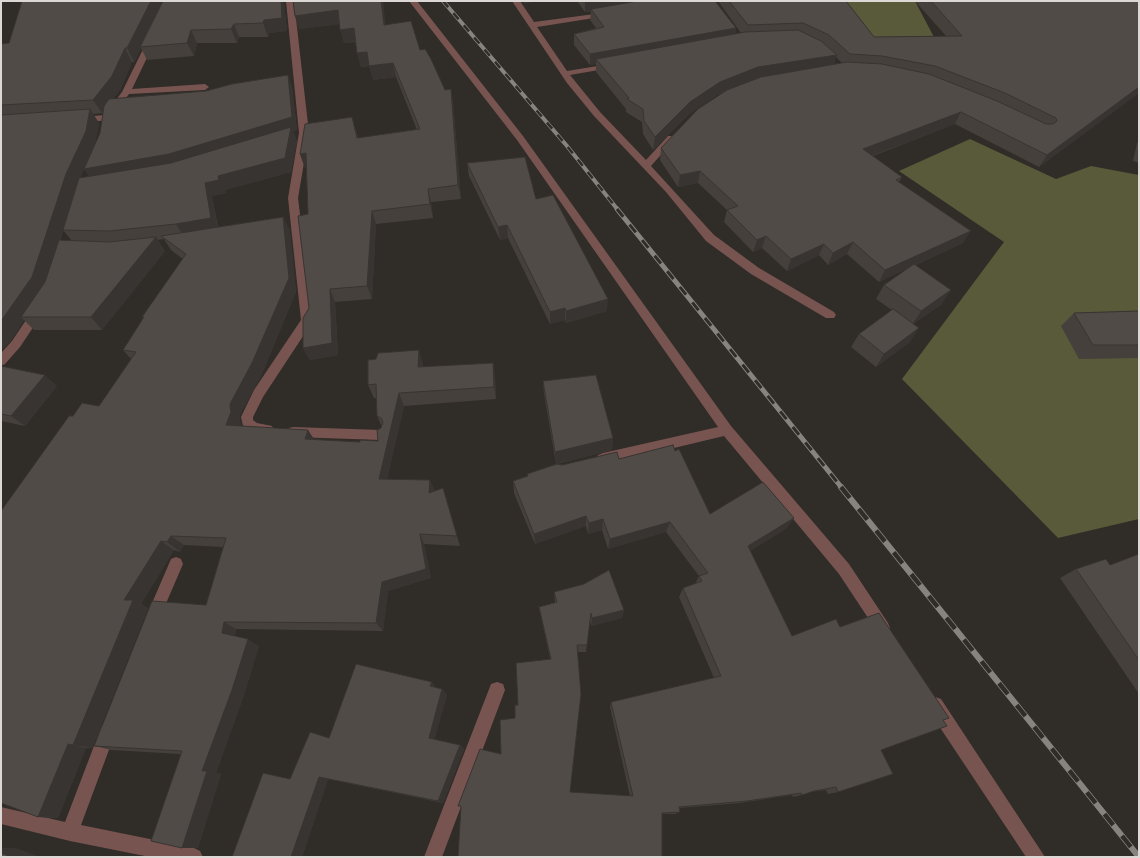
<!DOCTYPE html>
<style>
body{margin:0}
#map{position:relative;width:1140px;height:858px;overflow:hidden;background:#302c27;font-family:"Public Sans",sans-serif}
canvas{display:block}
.frame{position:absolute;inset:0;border:2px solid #dbd8d5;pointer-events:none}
</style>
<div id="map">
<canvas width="1140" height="858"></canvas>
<div class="frame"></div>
</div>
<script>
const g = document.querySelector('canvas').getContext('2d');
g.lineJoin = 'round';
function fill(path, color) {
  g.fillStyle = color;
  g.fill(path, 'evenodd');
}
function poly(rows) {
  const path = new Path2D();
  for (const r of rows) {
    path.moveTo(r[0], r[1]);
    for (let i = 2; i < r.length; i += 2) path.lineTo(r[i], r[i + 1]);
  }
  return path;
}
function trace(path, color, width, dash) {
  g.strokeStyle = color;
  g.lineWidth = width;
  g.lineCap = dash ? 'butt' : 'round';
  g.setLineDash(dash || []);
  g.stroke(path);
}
fill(poly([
 [806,1,915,1,935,39,882,46],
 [970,139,1056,179,1091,166,1139,175,1139,519,1058,538,902,379,1004,242,899,171]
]), '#585a3a');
fill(poly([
 [286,1,294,1,309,133,298,198,313,321,263,397,253,417,253,420,257,423,272,426,274,430,272,434,268,435,250,432,243,426,241,417,254,390,301,320,288,198,299,133,286,1],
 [409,1,417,1,523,136,731,426,849,564,888,623,890,628,888,633,883,635,878,633,839,574,724,436,603,465,598,463,597,459,598,455,603,453,718,427,517,140,409,1],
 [512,1,520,1,534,22,610,12,611,14,607,16,537,27,567,71,616,63,616,67,570,75,600,112,646,160,668,136,674,136,674,140,651,166,714,235,759,268,834,312,836,315,834,318,826,318,751,274,706,241,666,192,594,116,567,83,512,1],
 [149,37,156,39,132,89,205,84,209,87,205,90,129,94,115,113,109,113,108,111,122,92,149,37],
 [106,115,110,118,109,120,79,123,75,120,79,117,106,115],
 [38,307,44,311,20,347,5,364,1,366,1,353,12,341,34,308,38,307],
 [293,427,381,430,385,431,387,435,385,439,381,440,293,437,289,436,287,432,289,428,293,427],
 [176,557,181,559,183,564,158,622,153,624,148,622,146,617,171,559,176,557],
 [497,682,503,684,505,690,442,857,424,857,491,684,497,682],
 [935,697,941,699,1045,857,1026,857,929,711,927,705,929,699,935,697],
 [108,723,114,725,116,731,81,825,194,848,200,851,203,857,150,857,70,841,1,824,1,807,65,822,102,725,108,723]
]), '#785451');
const railFar2 = poly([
 [443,1,567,146,618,210]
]);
const railFar1 = poly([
 [617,209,842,488]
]);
const rail = poly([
 [841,487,1139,857]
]);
trace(railFar2, '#87837f', 4);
trace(railFar1, '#87837f', 5);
trace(rail, '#87837f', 6);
trace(railFar2, '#302c27', 2.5, [8]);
trace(railFar1, '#302c27', 3, [10]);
trace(rail, '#302c27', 4.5, [14]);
fill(poly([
 [284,1,287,31,269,33,268,37,239,37,237,43,197,43,194,56,147,60,141,48,134,62,132,62,120,90,113,99,292,87,297,130,293,131,297,141,291,172,225,190,226,193,212,196,218,227,283,217,290,231,296,292,261,376,239,416,241,425,240,426,314,440,360,442,378,441,382,427,377,416,376,398,374,398,368,385,423,363,423,367,493,363,495,376,496,399,404,406,387,479,435,491,443,488,460,546,424,544,431,578,388,591,383,631,236,629,235,636,259,646,244,695,216,773,221,774,198,848,182,848,181,754,111,750,94,746,206,605,223,547,184,545,180,552,174,550,141,604,148,608,92,748,86,748,58,818,38,817,73,416,99,406,131,359,123,350,143,318,142,317,183,259,171,250,164,239,157,240,165,251,102,330,34,330,24,320,11,340,1,350,1,44],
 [103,112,100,133,95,144,99,123,93,114,102,113],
 [84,169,90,177,80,178],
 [63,230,72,241,60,241],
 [293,1,383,1,385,25,420,50,445,90,451,89,453,102,461,199,431,202,433,218,376,224,372,299,335,302,338,355,310,360,303,348,309,308,308,214,306,168,305,168,300,154,356,130,358,138,417,130,396,77,373,80,369,66,361,67,357,53,355,42,344,43,340,24,299,29,295,16],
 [577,1,715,1,736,28,735,34,741,33,718,1,846,1,874,37,946,36,915,1,1139,1,1139,93,1039,167,955,124,873,156,902,177,899,182,963,243,916,265,942,304,913,324,910,342,876,367,851,347,859,334,892,310,876,299,884,285,908,268,879,282,847,254,828,265,819,255,787,271,762,248,753,252,724,222,727,210,698,183,678,187,660,160,661,148,725,92,717,95,688,115,653,150,643,134,642,122,626,112,626,109,596,72,596,64,590,65,574,45,574,34,596,28,590,20,591,12,585,12],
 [836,57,842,63,834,64],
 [1139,140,1139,163,1133,161,1137,143],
 [467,163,536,199,607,311,566,323,565,320,550,324,508,238,500,240,469,176],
 [1139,311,1139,358,1079,359,1061,326,1074,313],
 [1,366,57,386,25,426,1,421],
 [543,381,613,438,612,450,557,464,562,465,619,459,675,451,710,514,787,528,750,551,792,636,840,627,943,720,881,750,838,792,828,794,826,790,811,792,802,795,793,797,792,795,740,803,679,808,680,812,675,814,662,814,662,857,501,754,515,718,518,705,550,659,539,607,555,603,554,592,624,610,622,618,591,626,590,621,586,652,577,652,570,792,630,796,610,707,611,702,714,678,679,597,683,588,695,584,699,576,666,532,608,549,602,530,588,534,586,526,535,544,514,493,513,481,528,476,556,464,544,394],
 [1139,554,1139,694,1060,578,1076,569,1110,565],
 [436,688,442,689,447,695,434,740,460,745,464,749,443,803,328,779,302,857,232,857,329,738]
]), '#45403c');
fill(poly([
 [151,1,165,1,140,47,141,48,134,62,127,48],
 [281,1,284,1,287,31,269,33,268,37,263,23,264,20],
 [381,1,383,1,387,38,384,25],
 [524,1,538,1,524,4],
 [585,1,660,1,591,9,591,12,585,12],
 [338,10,341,24,299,29,295,16],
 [234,24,239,37,237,43,231,29],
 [354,28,357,41,344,43,340,30],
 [736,28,734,39,596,59,596,64,590,65,590,54],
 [191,30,197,43,194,56,187,43],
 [125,48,132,62,120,90,102,113,93,100],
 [367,52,371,65,361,67,357,53],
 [837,55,833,68,755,80,717,95,688,115,653,150,655,137,690,102,720,82,758,67],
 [393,63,396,77,373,80,369,66],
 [288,75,292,87,297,130,293,131,297,141,291,172,225,190,226,193,212,196,218,231,184,237,176,224,177,166,93,182,84,169,76,187,44,290,21,317,24,320,11,340,1,350,1,321,66,174,90,109,99,123,95,144],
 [1139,87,1139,93,1039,167,1047,155],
 [451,89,453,102,461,199,458,185],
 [961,112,955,124,858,161,863,149],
 [352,117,356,130,361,152,357,138],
 [306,153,311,166,305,168,300,154],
 [700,171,698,183,678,187,680,175],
 [428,189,431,202,433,218,430,204],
 [372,211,376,224,372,299,367,286],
 [283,217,290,231,296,292,261,376,239,416,241,425,236,437,226,425,230,404],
 [507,225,508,238,500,240,498,227],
 [971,231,963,243,879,282,885,270],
 [766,236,762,248,753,252,757,240],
 [156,237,165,251,102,330,91,317],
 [853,242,847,254,828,265,833,253],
 [824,244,819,255,787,271,791,259],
 [330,289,335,302,338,355,310,360,303,348],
 [951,290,942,304,912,325,921,311],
 [608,299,607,311,566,323,566,311],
 [565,308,565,320,550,324,550,312],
 [919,328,910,342,876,367,884,354],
 [419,350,423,363,422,380,418,367],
 [493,363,495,376,496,399,494,387],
 [45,375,57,386,25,426,11,416],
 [399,393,404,406,385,490,379,479],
 [308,430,316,442,305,439],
 [613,438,612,450,556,464,555,452],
 [430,480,435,490,429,493],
 [443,488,447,499,460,546,457,536],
 [586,516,586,526,535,544,534,534],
 [794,518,787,528,742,556,748,546],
 [603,519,602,530,588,534,589,523],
 [670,522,666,532,608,549,610,539],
 [420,534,424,544,431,578,388,591,383,631,376,623,382,582],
 [171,536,184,545,180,552,167,542],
 [161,541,174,550,141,604,148,608,92,748,73,745,124,600],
 [624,610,622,618,591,626,592,618],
 [224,622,236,629,234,641,222,633],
 [248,639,259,646,244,695,216,773,221,774,198,848,182,848,202,771],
 [432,682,437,688,435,692,430,686],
 [442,689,447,695,434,742,429,738],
 [68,744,86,748,58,818,38,817],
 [460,745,464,749,443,803,438,801],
 [319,777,328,779,302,857,291,857],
 [1,848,16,848,40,857,12,857,1,853]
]), '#383431');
const building = poly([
 [22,1,151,1,127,48,125,48,112,76,93,100,1,105,1,44,9,43,22,1],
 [163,1,281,1,282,18,264,20,263,23,234,24,231,29,191,30,187,43,140,47,163,1],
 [293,1,381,1,384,25,411,21,420,50,425,49,431,59,445,90,451,89,458,185,428,189,430,204,372,211,367,286,330,289,332,343,303,348,303,318,309,308,298,216,308,214,306,153,300,154,305,124,352,117,357,138,420,129,393,63,369,66,367,52,357,53,354,28,340,30,338,10,295,16,293,1],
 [638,1,715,1,736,28,590,54,574,34,604,27,591,9,638,1],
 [729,1,846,1,874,37,962,36,931,1,1139,1,1139,87,1047,155,961,112,863,149,902,177,896,180,971,231,885,270,853,242,833,253,824,244,791,259,766,236,757,240,727,210,738,206,700,171,680,175,661,148,698,109,727,90,761,77,847,62,882,64,929,74,997,101,1046,124,1053,124,1057,121,1056,118,1005,93,935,66,882,56,850,54,829,35,803,23,748,25,729,1],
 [798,30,821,41,837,55,758,67,720,82,690,102,655,137,644,121,643,109,627,99,629,98,596,59,745,32,798,30],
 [288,75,292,117,169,154,84,169,100,133,104,106,109,99,206,91,232,84,288,75],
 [90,109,86,131,66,174,32,277,1,321,1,115,90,109],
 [291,127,285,158,218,176,219,180,205,183,211,218,176,224,109,231,63,230,79,178,171,163,291,127],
 [525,157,536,199,553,195,608,299,566,311,565,308,550,312,507,225,498,227,467,163,525,157],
 [283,217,289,278,252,363,230,404,231,412,226,425,308,430,305,439,360,442,360,440,378,441,377,430,381,428,383,422,381,418,377,416,376,384,368,385,368,360,376,359,378,353,419,350,418,367,493,363,494,387,399,393,379,479,430,480,429,493,443,488,457,536,420,534,426,569,382,582,376,623,224,622,222,633,248,639,232,690,202,771,207,771,182,848,151,841,182,751,94,746,152,601,206,605,226,538,171,536,167,542,161,541,124,600,133,600,73,745,68,744,38,817,1,803,1,511,69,416,73,416,82,403,99,406,136,352,123,350,144,317,142,317,186,254,161,236,283,217],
 [156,237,91,317,21,317,45,282,59,240,109,242,156,237],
 [914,264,951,290,921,311,884,285,914,264],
 [893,309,919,328,884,354,859,334,893,309],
 [1139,311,1139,345,1093,345,1074,313,1139,311],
 [1,366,45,375,11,416,1,414,1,366],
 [596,375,613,438,555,452,543,381,596,375],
 [673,445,675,451,679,449,710,514,763,482,794,518,748,546,792,636,836,619,840,627,879,613,949,718,943,720,947,726,881,750,893,774,838,792,836,787,814,791,802,795,801,793,747,801,679,807,680,812,662,813,662,857,458,857,461,806,458,806,480,749,501,754,500,720,515,718,515,705,518,705,516,663,551,659,539,607,557,602,554,592,584,584,609,570,624,610,592,618,591,613,587,645,577,645,581,694,570,792,633,796,611,702,721,676,683,588,702,581,699,576,708,573,670,522,610,539,603,519,589,523,586,516,534,534,513,481,528,476,527,474,557,464,562,465,617,452,619,459,673,445],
 [1139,554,1139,660,1076,569,1106,559,1110,565,1139,554],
 [356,664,432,682,430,686,442,689,429,738,460,745,438,801,319,777,291,857,232,857,263,773,290,779,310,732,329,738,356,664],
 [1,853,12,857,1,857,1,853]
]);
fill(building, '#504b46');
trace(building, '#383431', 1);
</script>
